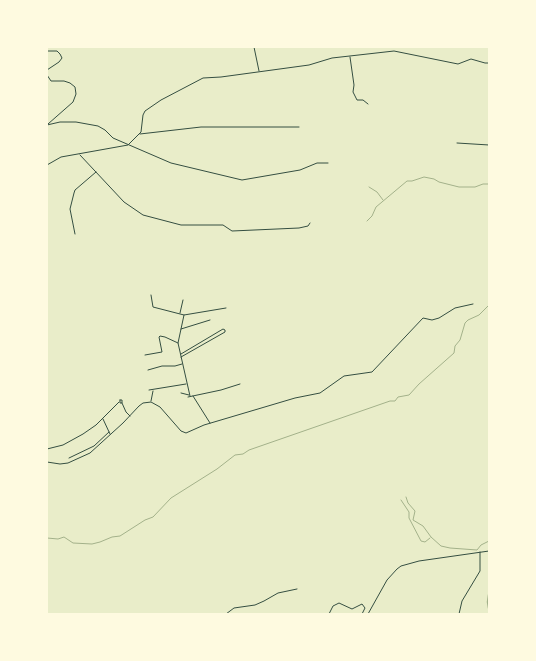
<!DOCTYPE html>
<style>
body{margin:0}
#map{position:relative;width:536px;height:661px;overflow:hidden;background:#e9edc9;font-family:"Asap Condensed",sans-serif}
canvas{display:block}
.frame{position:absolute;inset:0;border:48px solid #fefae0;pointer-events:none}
</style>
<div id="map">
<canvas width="536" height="661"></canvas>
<div class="frame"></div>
</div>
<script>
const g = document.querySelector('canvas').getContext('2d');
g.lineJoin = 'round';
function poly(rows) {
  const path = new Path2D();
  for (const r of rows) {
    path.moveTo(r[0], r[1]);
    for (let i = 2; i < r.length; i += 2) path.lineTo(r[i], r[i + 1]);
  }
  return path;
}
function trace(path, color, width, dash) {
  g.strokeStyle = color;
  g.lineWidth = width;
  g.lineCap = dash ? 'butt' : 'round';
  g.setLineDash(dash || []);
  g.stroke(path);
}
trace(poly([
 [488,47,489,48],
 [369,187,377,192,383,200],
 [367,221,372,216,376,207,407,181,412,181,424,177,434,179,439,182,459,187,475,187,483,184,489,184],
 [406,497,408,503,415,511,413,520,423,526,431,537,441,546,450,548,477,550,481,545,489,541],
 [401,500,409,512,409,518,421,541,425,542,430,538],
 [47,538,58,539,64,537,73,543,92,544,100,542,112,537,120,536,145,520,153,517,171,498,217,469,235,455,243,454,249,450,390,401,395,401,398,397,409,395,419,384,454,353,455,346,460,340,465,323,468,320,479,315,489,305]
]), '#a3b18a', 1);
trace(poly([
 [489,595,488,602,489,608]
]), '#a3b18a', 2.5);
trace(poly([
 [254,47,259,71],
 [47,51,57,51,60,54,62,58,59,62,47,70],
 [350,57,354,85,353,92,357,100,363,100,368,104],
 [47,75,51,81,64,81,70,83,75,87,76,94,73,102,48,124],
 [47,125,60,122,76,122,98,126,105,130,113,138,171,163,242,180,300,170,317,163,328,163],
 [140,134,201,127,299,127],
 [457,143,489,145],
 [80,155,124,202,143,215,181,225,223,225,232,231,299,228,308,226,310,223],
 [47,165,61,157,128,145,141,132,143,115,145,111,161,100,203,78,221,77,309,65,332,58,394,51,458,64,471,59,485,63,489,63],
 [75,234,70,209,74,193,75,190,96,172],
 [151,295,153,307,184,315,226,308],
 [180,313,183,300],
 [184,315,178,343,190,396],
 [181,329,210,320],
 [181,354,223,329,225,330,225,332,181,357],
 [145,355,162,352,159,337,160,336,165,337,178,343],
 [148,370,162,366,175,366,182,364],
 [149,390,186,384],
 [181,393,189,395],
 [193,396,210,423],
 [188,397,221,390,240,384],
 [120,400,122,400,122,403,120,403,120,400],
 [151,401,153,391],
 [122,403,126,412,130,416],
 [103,419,110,434],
 [47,449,63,445,83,434,96,425,119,402],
 [69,458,94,446,109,432],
 [47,462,60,464,68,463,90,453,123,423,139,406,143,403,151,402,160,407,181,431,186,433,204,425,295,398,320,393,344,376,372,372,423,318,432,320,439,318,455,308,473,304],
 [226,614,234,608,255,605,264,601,278,593,297,589],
 [329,614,333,606,339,603,352,609,362,604,365,608,362,614],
 [459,614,462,601,480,571,480,552]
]), '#344e41', 1);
trace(poly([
 [368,614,387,580,397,569,401,566,419,561,489,551]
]), '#344e41', 1);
</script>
